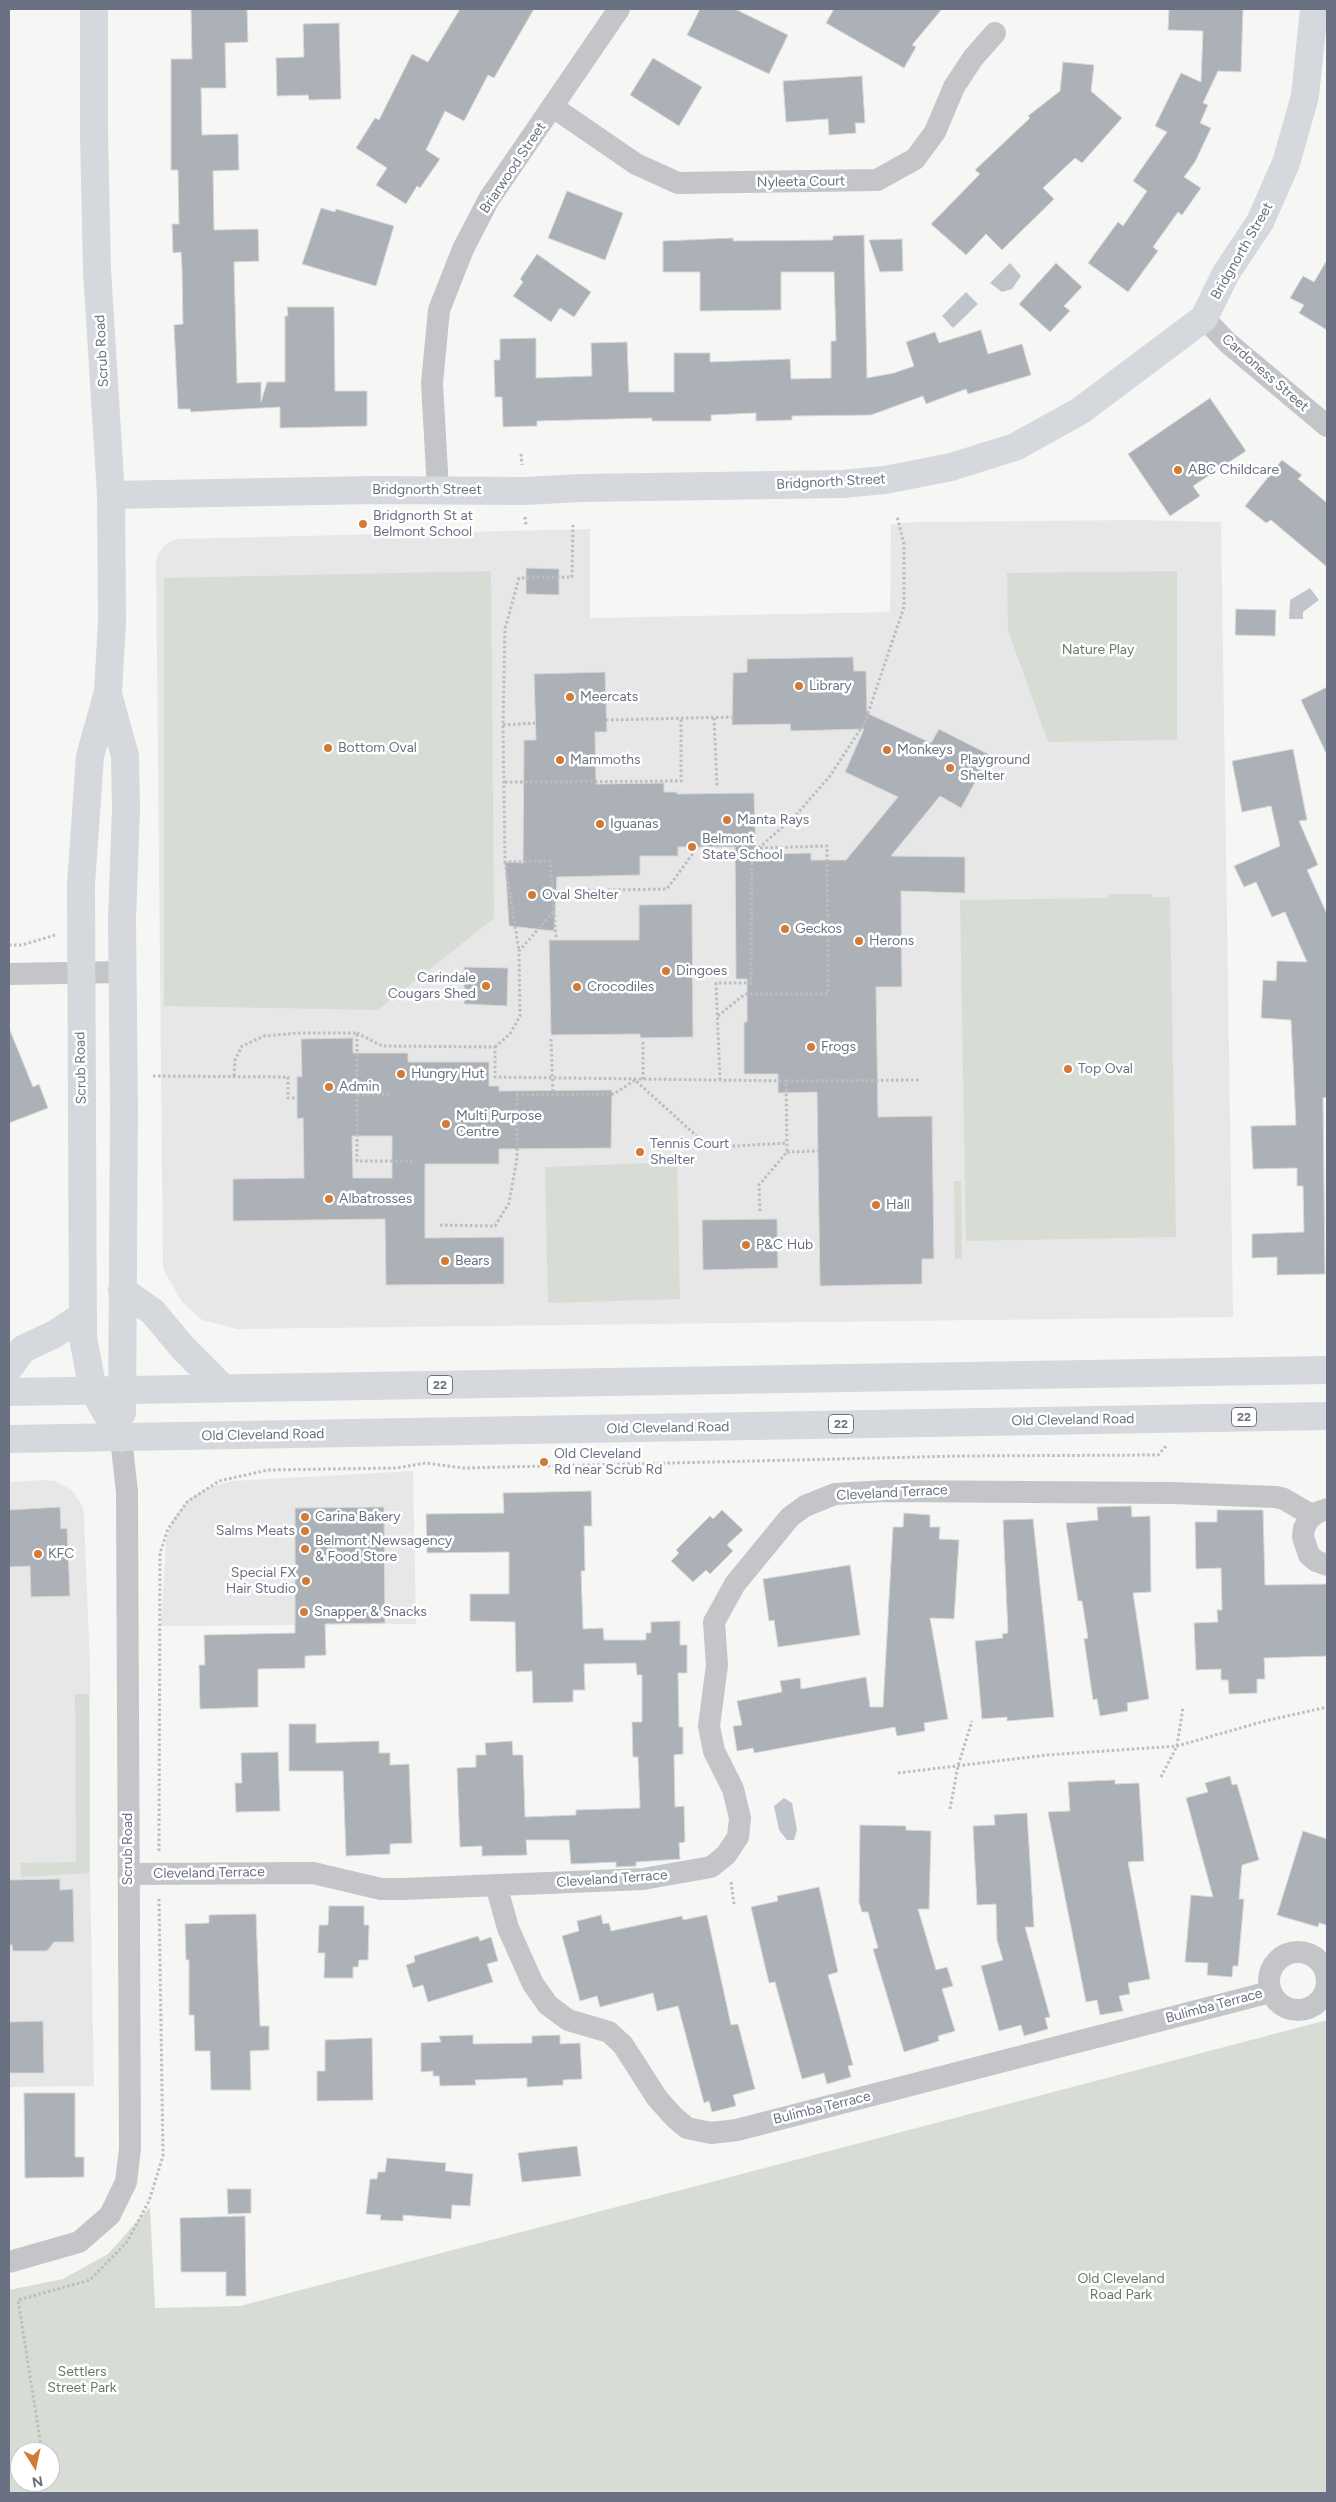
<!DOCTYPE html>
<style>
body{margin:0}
#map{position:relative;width:1336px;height:2502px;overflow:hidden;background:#f6f7f4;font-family:Figtree,sans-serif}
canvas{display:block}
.frame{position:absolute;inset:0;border:10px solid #697182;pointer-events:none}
.north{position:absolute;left:10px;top:2442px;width:50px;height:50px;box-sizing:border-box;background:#fff;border:1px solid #c3c6cd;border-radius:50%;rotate:170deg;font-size:14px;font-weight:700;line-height:20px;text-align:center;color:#697182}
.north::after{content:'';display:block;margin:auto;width:18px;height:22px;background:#d27b38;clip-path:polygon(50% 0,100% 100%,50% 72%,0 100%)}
</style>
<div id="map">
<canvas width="1336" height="2502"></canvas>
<div class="frame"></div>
<div class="north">N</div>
</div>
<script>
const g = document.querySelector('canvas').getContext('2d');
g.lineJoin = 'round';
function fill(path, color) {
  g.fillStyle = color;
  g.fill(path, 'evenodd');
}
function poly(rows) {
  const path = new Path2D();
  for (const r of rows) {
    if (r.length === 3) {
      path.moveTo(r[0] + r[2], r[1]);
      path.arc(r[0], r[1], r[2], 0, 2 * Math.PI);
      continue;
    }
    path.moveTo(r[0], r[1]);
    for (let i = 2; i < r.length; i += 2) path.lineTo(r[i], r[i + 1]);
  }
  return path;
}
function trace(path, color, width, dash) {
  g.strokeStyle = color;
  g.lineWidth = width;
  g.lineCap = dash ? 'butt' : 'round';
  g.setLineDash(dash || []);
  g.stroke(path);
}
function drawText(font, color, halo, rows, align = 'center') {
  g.font = font + ' Figtree,sans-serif';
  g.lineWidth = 5;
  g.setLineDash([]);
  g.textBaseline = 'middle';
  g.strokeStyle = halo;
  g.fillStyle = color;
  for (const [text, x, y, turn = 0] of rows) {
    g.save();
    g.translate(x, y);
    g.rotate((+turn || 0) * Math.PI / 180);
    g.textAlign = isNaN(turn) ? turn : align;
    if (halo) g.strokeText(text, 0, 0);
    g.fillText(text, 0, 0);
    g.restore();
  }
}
fill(poly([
 [1139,520,1221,522,1233,1317,237,1329,202,1320,182,1302,163,1269,156,563,158,554,166,544,177,539,590,529,590,618,890,612,891,524,919,522],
 [413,1471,416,1624,161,1626,166,1540,174,1517,190,1498,207,1488,232,1481],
 [46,1480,55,1481,72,1490,83,1507,84,1517,90,1666,90,1873,94,2086,9,2087,9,1482]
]), '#e7e7e7');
fill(poly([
 [491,571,494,918,378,1010,164,1006,164,578],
 [1177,571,1177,740,1048,742,1008,630,1007,573],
 [1109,894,1152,894,1152,897,1170,897,1176,1237,966,1241,960,900,1108,898],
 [677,1162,680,1299,548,1303,545,1167],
 [954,1181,961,1181,962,1259,955,1259],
 [75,1694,89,1694,90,1873,21,1877,20,1863,76,1862],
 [1327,2020,1327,2493,9,2493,9,2290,63,2279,108,2254,150,2207,155,2308,240,2306],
 [20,2452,50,2452,50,2482,20,2482]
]), '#d7ddd5');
fill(poly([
 [1010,263,1021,276,1012,289,1002,292,990,283],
 [966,292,978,304,953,328,942,316],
 [1310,588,1319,600,1303,612,1303,619,1289,619,1290,600],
 [784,1798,792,1803,797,1830,794,1840,787,1840,779,1830,774,1806]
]), '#bfc5cb');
const building = poly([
 [191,9,247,9,248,42,225,43,226,88,201,88,202,135,238,134,239,170,213,171,214,230,258,229,259,261,234,262,237,383,261,382,261,402,267,382,285,382,285,316,288,316,287,307,334,307,335,391,367,391,367,426,280,428,280,407,191,412,190,409,178,409,174,325,183,324,182,269,181,252,173,253,172,224,179,224,178,170,171,170,171,59,192,59,191,9],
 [460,9,534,9,494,78,488,75,464,121,445,111,426,150,440,159,420,188,417,186,406,204,376,185,387,168,356,148,375,118,379,120,412,54,428,62,460,9],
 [700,9,735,9,788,35,769,74,687,35,700,9],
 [834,9,942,9,912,45,916,47,904,68,826,23,834,9],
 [1169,9,1243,9,1241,72,1218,71,1203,103,1208,105,1200,123,1211,128,1195,162,1184,177,1201,188,1182,215,1178,212,1153,247,1158,251,1128,292,1088,263,1118,222,1123,226,1147,191,1133,181,1167,132,1155,126,1181,73,1201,82,1203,31,1168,30,1169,9],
 [339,23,341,99,309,100,308,95,277,96,276,58,304,57,303,24,339,23],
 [653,58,702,87,679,126,630,95,653,58],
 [1063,62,1094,65,1091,91,1122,118,1082,163,1075,158,1043,188,1054,199,1002,250,986,234,966,255,931,224,980,174,975,170,1030,118,1028,116,1060,91,1063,62],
 [862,76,865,123,855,123,856,133,829,135,828,119,786,122,783,81,862,76],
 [567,191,623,213,605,260,548,238,567,191],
 [321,208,335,212,336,209,394,226,376,286,302,264,321,208],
 [864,235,867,378,894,373,914,366,906,342,935,332,939,343,981,330,988,354,1022,344,1031,375,968,394,966,389,926,404,923,396,871,415,792,416,792,420,756,421,756,413,711,415,711,421,652,421,652,418,537,421,537,426,503,427,502,397,495,397,494,360,500,360,500,339,536,338,536,378,592,376,591,343,627,342,629,392,674,392,674,353,710,353,710,362,790,359,791,379,831,378,831,341,836,341,834,272,781,272,781,310,700,311,700,272,663,272,663,241,733,238,733,241,833,240,833,236,864,235],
 [902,239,903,271,880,272,869,240,902,239],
 [537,254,591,292,574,317,560,308,551,322,513,296,523,282,520,279,537,254],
 [1327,260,1327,330,1299,313,1304,305,1290,298,1303,276,1314,282,1327,260],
 [1056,263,1082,287,1064,306,1070,311,1050,332,1019,304,1056,263],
 [1210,398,1246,451,1193,486,1200,496,1170,516,1128,454,1210,398],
 [1282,460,1302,475,1298,479,1327,503,1327,567,1271,520,1266,523,1245,506,1282,460],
 [526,568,559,569,559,595,526,594,526,568],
 [1236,609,1276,610,1275,636,1235,635,1236,609],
 [853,657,854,671,866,671,867,713,931,743,939,729,990,755,961,808,940,796,891,856,965,857,965,893,901,891,902,987,876,987,878,1117,932,1116,934,1259,922,1259,922,1284,820,1286,817,1092,778,1093,778,1074,744,1074,744,1022,747,1022,747,979,736,979,735,847,678,847,678,856,640,856,640,875,557,877,554,931,509,926,505,862,523,863,524,740,536,740,534,674,605,672,607,732,595,732,596,784,664,783,664,792,677,792,677,794,754,793,756,854,811,853,811,860,846,860,898,797,845,772,864,729,791,731,790,724,732,725,733,678,733,673,747,672,747,659,853,657],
 [1327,687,1327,755,1301,700,1327,687],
 [1293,749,1307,820,1299,821,1318,865,1307,870,1327,914,1327,1097,1323,1098,1325,1274,1277,1275,1277,1257,1252,1258,1252,1234,1304,1232,1303,1186,1297,1186,1297,1168,1253,1169,1251,1126,1296,1125,1291,1020,1261,1018,1263,980,1276,981,1277,961,1307,962,1285,912,1272,917,1256,882,1244,887,1234,866,1280,846,1271,806,1242,812,1232,761,1293,749],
 [692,904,693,1037,640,1038,640,1034,551,1035,549,940,639,940,639,905,692,904],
 [464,967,508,968,507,1006,464,1004,464,967],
 [9,1028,33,1087,39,1084,48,1108,9,1123,9,1028],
 [353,1038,353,1053,408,1053,408,1062,489,1062,489,1086,499,1086,499,1091,612,1090,611,1148,499,1149,499,1164,425,1164,425,1238,504,1237,504,1284,386,1285,385,1219,233,1221,233,1179,304,1178,303,1118,297,1119,297,1076,302,1077,301,1039,353,1038],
 [352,1136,392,1136,392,1178,353,1178,352,1136],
 [777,1219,778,1268,703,1270,702,1220,777,1219],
 [591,1491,592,1526,584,1526,585,1571,581,1571,583,1629,603,1628,604,1640,646,1640,646,1633,651,1633,651,1622,680,1621,680,1645,687,1645,687,1673,678,1673,679,1727,683,1727,683,1754,674,1755,675,1807,684,1806,685,1842,679,1843,680,1859,636,1862,636,1866,616,1867,616,1862,571,1864,569,1840,526,1840,527,1855,482,1856,482,1846,460,1847,457,1768,476,1767,476,1755,486,1755,485,1743,512,1741,513,1755,523,1755,525,1817,576,1815,576,1810,640,1808,638,1757,633,1757,632,1722,642,1722,642,1675,637,1675,636,1663,584,1664,585,1690,573,1690,573,1702,533,1703,532,1671,516,1672,515,1622,470,1621,470,1594,509,1594,509,1552,427,1553,426,1514,504,1513,503,1493,591,1491],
 [1131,1506,1132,1517,1150,1516,1151,1592,1133,1593,1149,1699,1127,1703,1128,1711,1100,1716,1097,1699,1093,1700,1084,1639,1088,1638,1082,1601,1078,1601,1066,1523,1098,1520,1097,1507,1131,1506],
 [60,1507,61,1529,67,1528,70,1596,31,1597,30,1566,9,1567,9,1510,60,1507],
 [384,1507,385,1623,325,1624,326,1655,305,1656,305,1668,258,1669,258,1707,200,1709,199,1665,205,1665,204,1635,295,1633,295,1508,384,1507],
 [722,1510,743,1530,727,1545,733,1551,710,1574,706,1570,693,1582,671,1561,679,1553,676,1550,710,1516,713,1519,722,1510],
 [1217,1510,1263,1510,1265,1585,1327,1584,1327,1656,1264,1658,1265,1679,1257,1679,1257,1693,1229,1694,1228,1680,1221,1680,1221,1669,1196,1670,1194,1623,1218,1622,1217,1610,1222,1610,1221,1568,1196,1569,1195,1522,1217,1522,1217,1510],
 [904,1513,930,1515,930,1527,940,1527,939,1539,959,1540,954,1619,930,1618,948,1719,924,1723,925,1731,897,1736,895,1727,754,1753,753,1748,737,1751,733,1726,742,1725,737,1701,782,1692,780,1681,800,1678,801,1689,866,1677,870,1707,883,1707,893,1527,903,1527,904,1513],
 [1033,1519,1054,1717,1007,1721,1007,1717,982,1719,975,1641,1003,1638,1002,1634,1008,1633,1003,1520,1033,1519],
 [850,1565,860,1635,778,1647,774,1620,769,1621,763,1579,850,1565],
 [289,1724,316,1724,316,1743,379,1741,379,1753,390,1753,390,1765,409,1764,412,1843,390,1844,390,1854,346,1856,343,1771,289,1771,289,1724],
 [278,1752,280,1811,236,1812,235,1783,242,1783,241,1753,278,1752],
 [1230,1776,1232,1785,1237,1784,1259,1860,1242,1865,1239,1899,1244,1899,1238,1966,1233,1966,1232,1977,1207,1975,1208,1963,1185,1962,1191,1895,1213,1897,1186,1798,1208,1792,1205,1783,1230,1776],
 [1115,1780,1115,1784,1139,1783,1144,1861,1128,1862,1150,1979,1128,1983,1130,1994,1119,1996,1123,2011,1100,2015,1097,2000,1086,2002,1048,1812,1070,1811,1068,1782,1115,1780],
 [1027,1813,1034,1927,1025,1927,1050,2017,1045,2018,1048,2029,1024,2036,1021,2025,999,2031,981,1966,1003,1960,997,1940,996,1904,977,1905,973,1826,995,1825,994,1815,1027,1813],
 [860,1825,906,1826,906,1830,931,1831,929,1909,918,1909,936,1970,947,1967,953,1986,942,1989,955,2031,938,2036,939,2041,904,2052,873,1949,878,1948,868,1912,862,1912,859,1902,860,1825],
 [1303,1831,1327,1839,1327,1925,1319,1923,1318,1927,1277,1915,1303,1831],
 [60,1879,60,1890,73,1889,74,1942,54,1942,47,1951,13,1951,12,1945,9,1945,9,1880,60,1879],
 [819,1887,838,1972,828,1975,853,2065,848,2066,851,2077,827,2084,824,2073,802,2079,775,1982,769,1983,751,1907,778,1901,777,1896,819,1887],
 [329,1906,364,1906,364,1925,369,1925,368,1960,359,1960,358,1967,353,1967,353,1978,324,1978,325,1953,318,1953,319,1925,328,1925,329,1906],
 [256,1914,260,2026,269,2026,269,2050,250,2051,251,2090,211,2090,210,2051,195,2051,194,2015,189,2015,189,1960,186,1960,185,1924,209,1923,209,1915,256,1914],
 [601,1915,603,1924,609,1923,611,1931,682,1916,683,1920,707,1915,731,2025,738,2024,755,2089,733,2095,736,2106,712,2112,709,2101,704,2103,678,2006,657,2011,653,1993,600,2007,597,1996,580,2001,562,1936,579,1931,577,1921,601,1915],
 [478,1936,480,1941,491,1937,498,1961,487,1964,493,1982,428,2002,423,1985,413,1988,406,1965,415,1962,414,1956,478,1936],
 [43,2021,44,2073,9,2073,9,2022,43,2021],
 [473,2035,473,2044,532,2043,532,2036,560,2035,560,2044,580,2043,582,2079,563,2080,563,2085,527,2087,527,2078,475,2080,476,2085,440,2086,439,2076,433,2076,433,2071,421,2072,421,2043,441,2042,439,2036,473,2035],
 [372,2038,373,2100,317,2101,317,2071,325,2071,325,2040,372,2038],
 [24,2093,75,2093,75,2157,84,2157,84,2177,25,2178,24,2093],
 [577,2146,581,2176,522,2182,518,2153,577,2146],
 [387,2158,446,2163,445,2171,473,2174,470,2206,452,2205,451,2219,403,2215,403,2221,380,2220,381,2215,366,2214,370,2179,377,2179,378,2172,385,2172,387,2158],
 [227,2189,251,2189,251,2213,228,2214,227,2189],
 [245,2216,246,2296,226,2296,226,2272,181,2272,180,2218,245,2216]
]);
fill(building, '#acb0b7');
trace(building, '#d8d8d6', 1);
trace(poly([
 [521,454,522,465],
 [525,517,526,525],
 [714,718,717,786],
 [606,720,732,717],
 [503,725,535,723],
 [505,782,681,781,681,719],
 [505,862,519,951],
 [553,891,667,889,694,852],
 [556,937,550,861,505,862,503,725,505,629,519,578,572,577,573,524],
 [9,945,22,945,55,935],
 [718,1016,745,994,828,994,827,846,760,848],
 [357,1033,382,1046,495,1047,495,1077,786,1081,787,1152,759,1185,760,1213],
 [551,1039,553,1095],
 [643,1042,643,1080],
 [495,1047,510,1034,520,1016,519,951,554,911],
 [153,1076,288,1077,288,1098,297,1098],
 [234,1076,235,1060,242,1046,264,1036,300,1033,357,1033,357,1161,412,1161],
 [720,1080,716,983,751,983,752,854,796,815,830,776,865,722,904,607,904,544,897,516],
 [786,1081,920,1080],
 [357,1095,392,1094],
 [787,1152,818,1151],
 [440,1225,495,1226,509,1203,517,1158,517,1095,614,1094,635,1080,701,1140,719,1147,787,1143],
 [898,1773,1047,1755,1177,1746,1265,1721,1327,1707],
 [1161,1777,1177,1746,1183,1707],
 [950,1809,958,1766,972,1721],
 [159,1851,160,1553,168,1529,187,1502,219,1481,268,1470,397,1468,426,1463,463,1468,960,1456,1158,1455,1167,1445],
 [731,1882,734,1904],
 [42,2452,18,2300,90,2280,127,2242,149,2201,163,2156,159,1897],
 [33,2493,37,2482]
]), '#bcbdc0', 3, [2.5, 2.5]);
trace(poly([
 [553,107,636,164,678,183,877,180,915,159,935,132,954,87,973,58,995,33],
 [1204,318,1228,343,1327,426],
 [438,490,432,383,439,310,463,249,489,199,619,9],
 [9,974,122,972],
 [1327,1509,1316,1513,1309,1519,1304,1528,1303,1537,1309,1555,1316,1561,1327,1565],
 [129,1874,313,1873,381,1889,403,1889,643,1879,711,1867,726,1855,738,1837,740,1818,733,1789,714,1751,709,1726,717,1665,714,1622,735,1584,790,1517,805,1506,835,1494,885,1491,1173,1493,1276,1497,1284,1499,1313,1516],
 [496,1885,508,1928,533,1984,548,2005,568,2020,609,2032,623,2045,657,2098,674,2117,687,2128,711,2133,737,2130,1270,1992],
 [1298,1981,29],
 [9,2262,79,2242,110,2215,126,2182,130,2149,127,1492,121,1438]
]), '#c3c5c9', 22);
trace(poly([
 [94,9,94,134,97,270,111,495,112,621,108,692,90,756,81,884,83,1338,93,1390,121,1438],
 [111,495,373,490,524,491,582,488,842,484,885,480,951,467,1015,447,1080,411,1204,318,1226,273,1260,222,1286,163,1305,96,1314,9],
 [108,694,125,756,126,809,122,919,124,1109,122,1413]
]), '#d5d8dc', 28);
trace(poly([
 [122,1290,153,1312,183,1348,223,1388],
 [9,1368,23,1349,55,1334,83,1315],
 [9,1392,1327,1370],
 [9,1439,1327,1416]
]), '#d5d8dc', 28);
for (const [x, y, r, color] of [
 [1178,470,5,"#d27b38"],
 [363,524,5,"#d27b38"],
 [799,686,5,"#d27b38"],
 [570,697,5,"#d27b38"],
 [328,748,5,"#d27b38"],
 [887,750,5,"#d27b38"],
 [560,760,5,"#d27b38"],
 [950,768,5,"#d27b38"],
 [727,820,5,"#d27b38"],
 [600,824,5,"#d27b38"],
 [692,847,5,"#d27b38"],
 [532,895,5,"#d27b38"],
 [785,929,5,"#d27b38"],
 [859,941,5,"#d27b38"],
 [666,971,5,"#d27b38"],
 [486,986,5,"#d27b38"],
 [577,987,5,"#d27b38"],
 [811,1047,5,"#d27b38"],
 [1068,1069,5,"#d27b38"],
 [401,1074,5,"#d27b38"],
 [329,1087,5,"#d27b38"],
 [446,1124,5,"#d27b38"],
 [640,1152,5,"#d27b38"],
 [329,1199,5,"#d27b38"],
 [876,1205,5,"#d27b38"],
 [746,1245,5,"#d27b38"],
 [445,1261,5,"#d27b38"],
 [544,1462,5,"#d27b38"],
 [305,1517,5,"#d27b38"],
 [305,1531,5,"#d27b38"],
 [305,1549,5,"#d27b38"],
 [38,1554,5,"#d27b38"],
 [306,1581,5,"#d27b38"],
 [304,1612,5,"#d27b38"]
]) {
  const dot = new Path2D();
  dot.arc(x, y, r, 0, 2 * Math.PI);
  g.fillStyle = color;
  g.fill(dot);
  trace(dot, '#fff', 2);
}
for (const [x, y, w] of [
 [440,1385,25],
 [1244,1417,25],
 [841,1424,25]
]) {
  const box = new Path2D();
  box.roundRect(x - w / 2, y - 9.5, w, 19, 4);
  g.fillStyle = '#fff';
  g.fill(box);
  trace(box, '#697182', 1);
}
drawText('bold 12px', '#697182', null, [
 ["22",440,1385],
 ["22",1244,1417],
 ["22",841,1424]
]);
drawText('14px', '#697182', '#fff', [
 ["Briarwood Street",513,168,-56],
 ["Nyleeta Court",801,182,-1],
 ["Bridgnorth Street",1242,251,-60],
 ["Scrub Road",102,351,-93],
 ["Cardoness Street",1265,373,41],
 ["Bridgnorth Street",831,482,-3],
 ["Bridgnorth Street",427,490],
 ["Scrub Road",81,1068,-91],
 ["Old Cleveland Road",1073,1420,-1],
 ["Old Cleveland Road",668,1428,-1],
 ["Old Cleveland Road",263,1435,-1],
 ["Cleveland Terrace",892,1493,-3],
 ["Scrub Road",128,1849,-90],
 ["Cleveland Terrace",209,1873,-1],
 ["Cleveland Terrace",612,1879,-4],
 ["Bulimba Terrace",1214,2006,-15],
 ["Bulimba Terrace",822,2108,-14]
]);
drawText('14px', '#697182', '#fff', [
 ["ABC Childcare",1188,470],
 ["Bridgnorth St at",373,516],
 ["Belmont School",373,532],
 ["Library",809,686],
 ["Meercats",580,697],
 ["Bottom Oval",338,748],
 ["Monkeys",897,750],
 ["Mammoths",570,760],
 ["Playground",960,760],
 ["Shelter",960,776],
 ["Manta Rays",737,820],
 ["Iguanas",610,824],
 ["Belmont",702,839],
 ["State School",702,855],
 ["Oval Shelter",542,895],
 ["Geckos",795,929],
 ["Herons",869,941],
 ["Dingoes",676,971],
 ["Carindale",476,978,"right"],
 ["Cougars Shed",476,994,"right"],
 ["Crocodiles",587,987],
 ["Frogs",821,1047],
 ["Top Oval",1078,1069],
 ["Hungry Hut",411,1074],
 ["Admin",339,1087],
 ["Multi Purpose",456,1116],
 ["Centre",456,1132],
 ["Tennis Court",650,1144],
 ["Shelter",650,1160],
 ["Albatrosses",339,1199],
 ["Hall",886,1205],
 ["P&C Hub",756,1245],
 ["Bears",455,1261],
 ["Old Cleveland",554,1454],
 ["Rd near Scrub Rd",554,1470],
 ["Carina Bakery",315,1517],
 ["Salms Meats",295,1531,"right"],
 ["Belmont Newsagency",315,1541],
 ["& Food Store",315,1557],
 ["KFC",48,1554],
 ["Special FX",296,1573,"right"],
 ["Hair Studio",296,1589,"right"],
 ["Snapper & Snacks",314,1612]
], 'left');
drawText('14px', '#677a67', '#fff', [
 ["Nature Play",1098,650],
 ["Old Cleveland",1121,2279],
 ["Road Park",1121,2295],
 ["Settlers",82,2372],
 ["Street Park",82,2388]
]);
</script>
